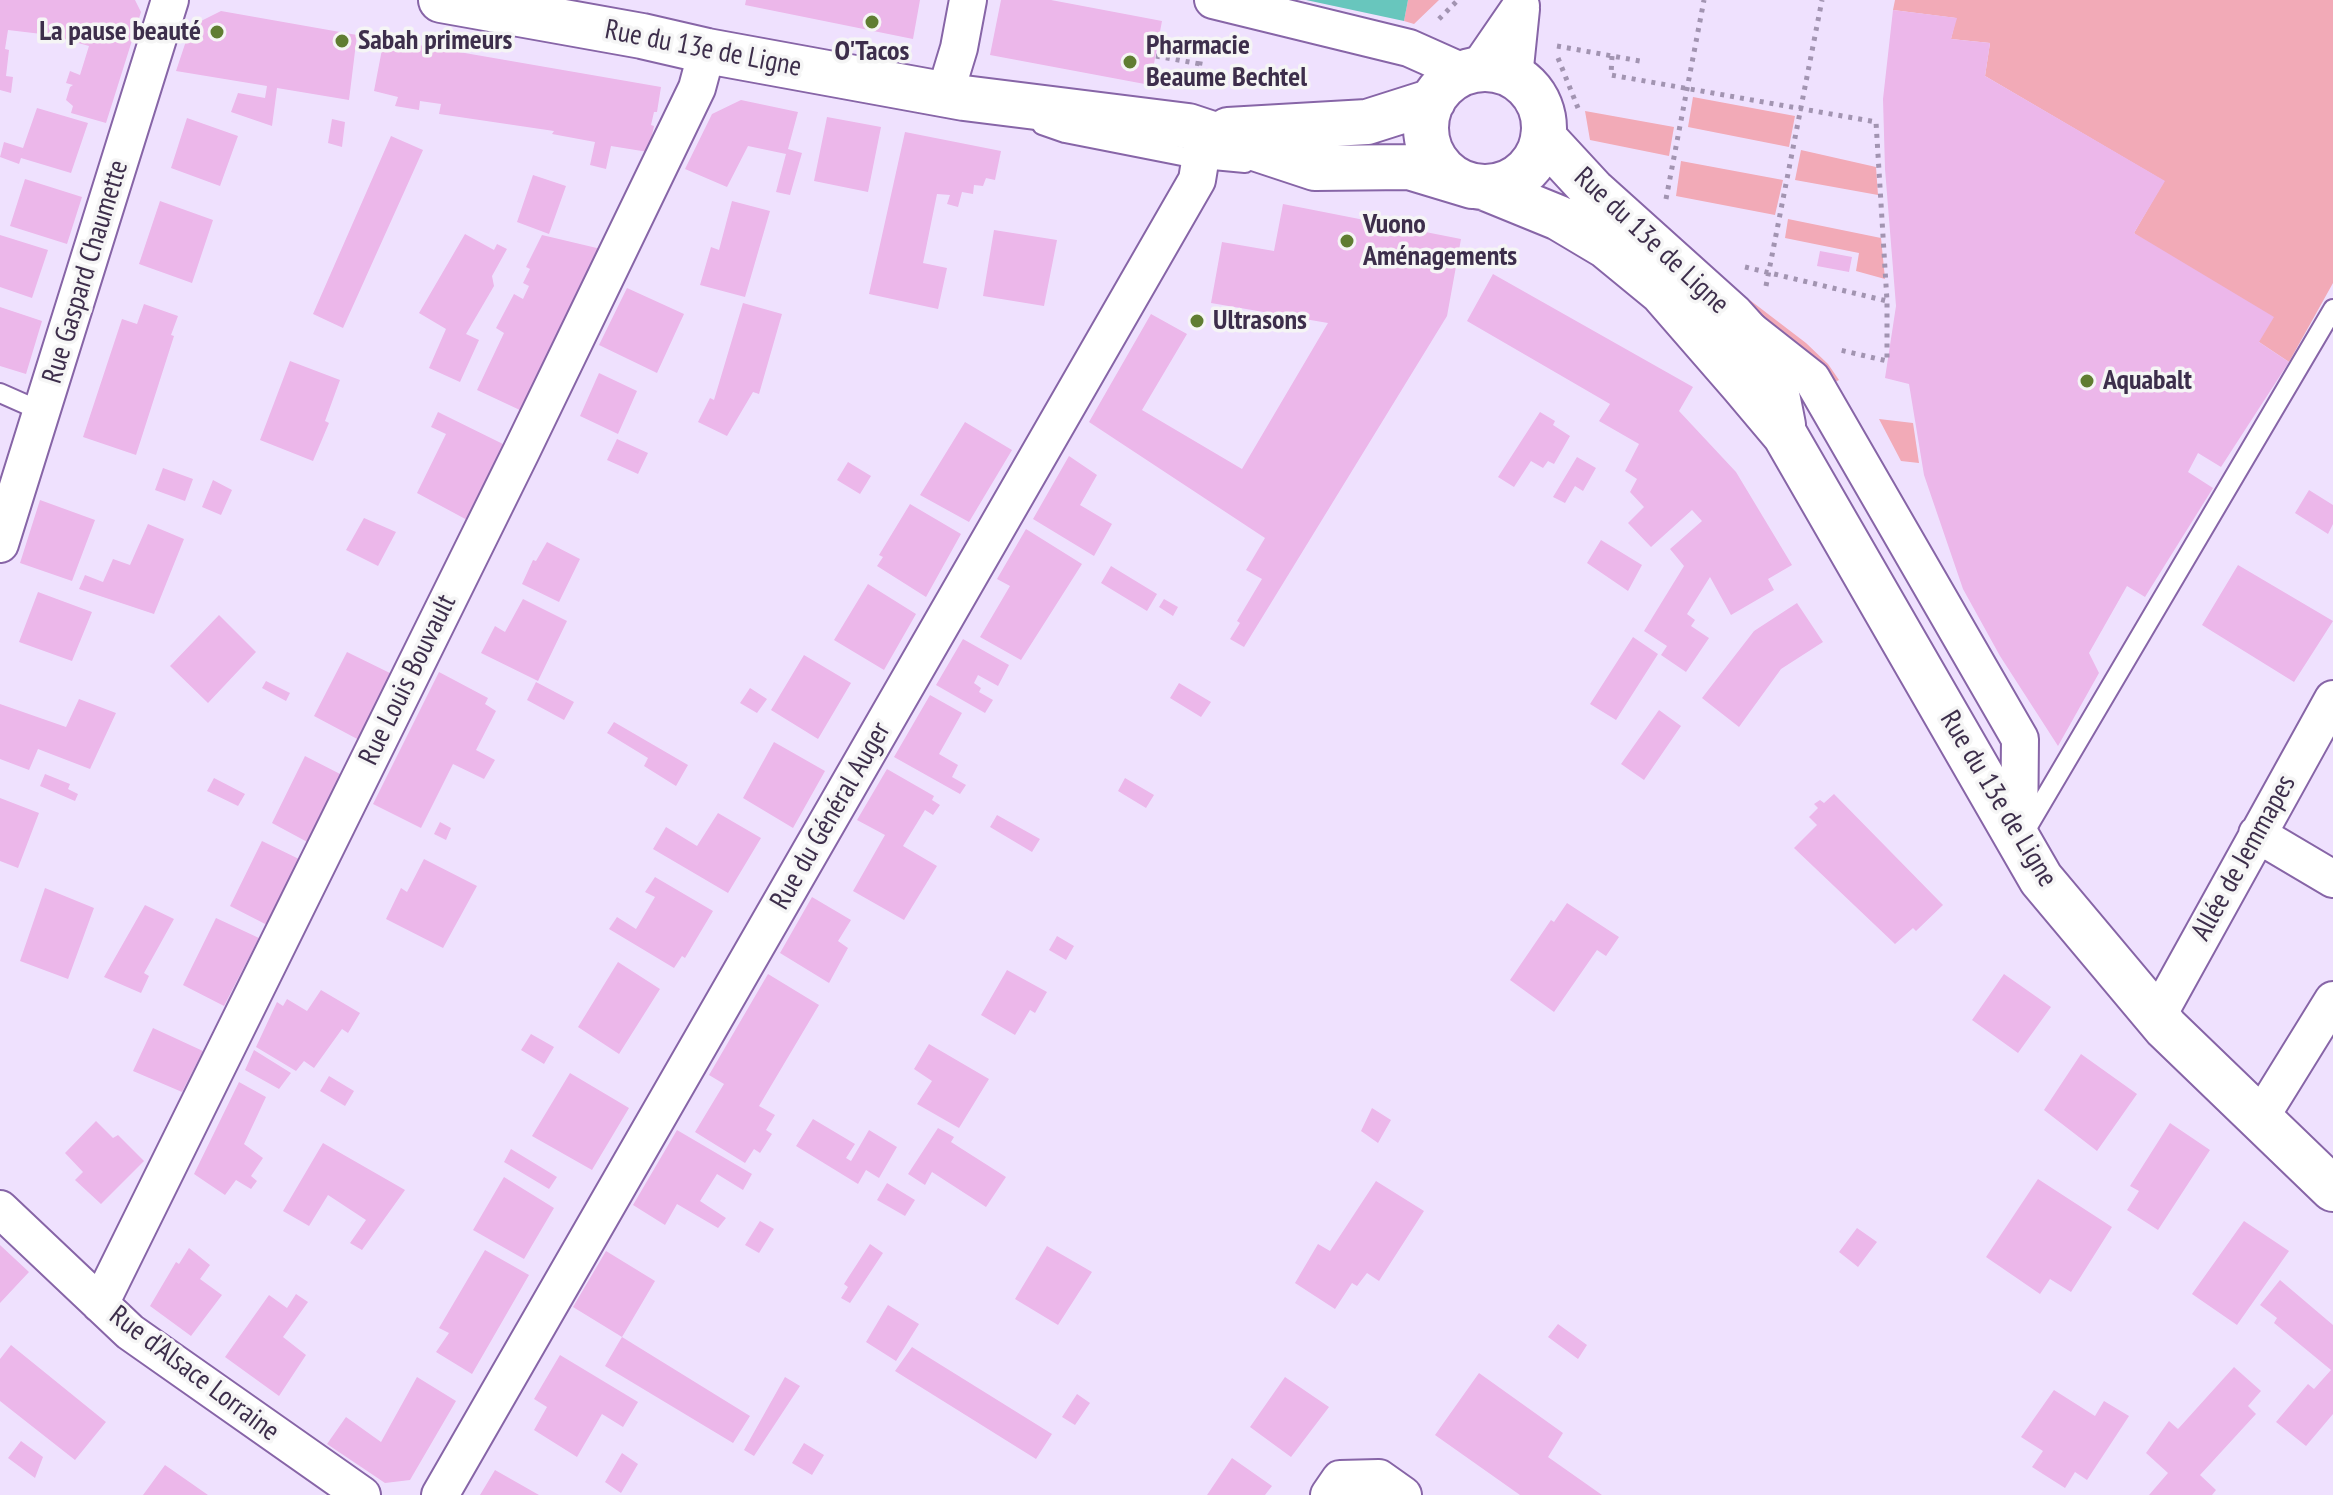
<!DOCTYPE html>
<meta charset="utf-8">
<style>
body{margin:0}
canvas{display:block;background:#efe1fe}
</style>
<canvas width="2333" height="1495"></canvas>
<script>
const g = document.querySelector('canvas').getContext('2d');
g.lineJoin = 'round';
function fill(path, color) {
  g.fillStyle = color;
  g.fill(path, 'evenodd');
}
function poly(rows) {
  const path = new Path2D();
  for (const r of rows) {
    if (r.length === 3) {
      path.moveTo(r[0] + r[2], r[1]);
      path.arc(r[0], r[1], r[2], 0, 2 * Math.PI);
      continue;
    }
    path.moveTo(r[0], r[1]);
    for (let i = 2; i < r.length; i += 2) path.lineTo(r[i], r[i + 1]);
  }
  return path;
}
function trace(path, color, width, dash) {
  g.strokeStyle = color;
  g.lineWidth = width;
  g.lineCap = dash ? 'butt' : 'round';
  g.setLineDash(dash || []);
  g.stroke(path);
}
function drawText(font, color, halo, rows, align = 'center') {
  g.font = font + ' "PT Sans Narrow",sans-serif';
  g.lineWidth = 7;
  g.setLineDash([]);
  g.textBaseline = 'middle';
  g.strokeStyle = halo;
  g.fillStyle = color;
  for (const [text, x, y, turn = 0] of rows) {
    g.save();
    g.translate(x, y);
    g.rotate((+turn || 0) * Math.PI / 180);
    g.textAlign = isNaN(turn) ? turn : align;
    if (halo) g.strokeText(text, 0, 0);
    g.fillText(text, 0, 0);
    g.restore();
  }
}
fill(poly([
 [1408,0,1439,0,1414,24,1404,21],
 [1895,0,2333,0,2333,283,2289,362,2259,342,2134,233,2164,181,1985,76,1990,43,1951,39,1956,18,1893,10],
 [1693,97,1795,116,1789,147,1688,127],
 [1585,111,1674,127,1669,156,1590,140],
 [1801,150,1876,167,1878,195,1795,180],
 [1681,161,1783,180,1775,215,1676,196],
 [1788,219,1881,238,1885,279,1856,271,1859,253,1785,238],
 [1666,236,1806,343,1828,364,1839,380,1824,388],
 [1879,419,1913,423,1919,463,1901,461]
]), '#f2aab7');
fill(poly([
 [1306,0,1408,0,1404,21]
]), '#68c6bd');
fill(poly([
 [0,0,135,0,141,12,106,123,71,113,73,106,66,100,70,87,73,85,66,83,70,71,80,75,89,46,50,35,8,30,5,49,9,50,6,76,13,77,11,93,0,90],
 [746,0,920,0,913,39,745,5],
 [1001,0,1051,0,1162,21,1150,85,990,55],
 [1893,10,1957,18,1951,39,1990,43,1985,76,2165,181,2134,233,2274,317,2259,342,2289,362,2221,467,2198,453,2188,472,2213,488,2145,597,2127,586,2089,653,2099,673,2058,746,2000,656,1963,589,1924,475,1909,384,1885,378,1896,306,1885,169,1883,99],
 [221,11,357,35,349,100,277,88,272,126,231,112,238,93,265,98,267,86,176,71,191,26],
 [384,39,661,87,657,112,654,112,651,125,654,126,649,149,648,152,611,146,606,169,590,165,595,142,552,134,554,131,439,114,441,104,420,101,419,110,395,106,398,97,374,91],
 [741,100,798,112,788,149,802,153,790,195,776,192,786,154,748,146,727,187,685,169,712,114],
 [37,108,88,123,71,173,21,158,19,164,0,157,4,142,23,148],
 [827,117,881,127,868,192,814,181],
 [187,118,238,136,220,186,171,168],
 [332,119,345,122,342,147,328,143],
 [905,132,1001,151,995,180,986,178,983,186,974,185,973,194,962,192,958,207,947,204,950,195,937,194,923,263,947,268,938,309,869,294],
 [391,136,423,150,343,328,313,314],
 [533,175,566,186,549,234,517,222],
 [25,179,82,197,67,244,10,226],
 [160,201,213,220,192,283,139,264],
 [732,201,770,211,745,297,700,285,711,247,719,250],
 [1283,204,1461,239,1447,316,1244,647,1230,639,1240,623,1237,621,1262,579,1246,570,1265,538,1089,422,1151,314,1187,334,1142,410,1242,469,1328,323,1211,303,1222,242,1274,251],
 [994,230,1057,240,1044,306,983,296],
 [465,234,494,250,497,244,507,249,492,276,494,286,466,334,479,340,460,382,429,368,446,329,419,313],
 [0,235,48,250,32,298,0,287],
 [542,235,601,249,522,411,477,390,504,333,496,328,514,294,523,299,529,286,523,283,530,269,526,267],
 [1820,251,1852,257,1849,272,1817,266],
 [1493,274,1693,387,1679,411,1736,472,1792,565,1768,579,1774,590,1731,615,1710,577,1687,614,1695,620,1691,626,1709,638,1686,672,1661,655,1667,646,1644,631,1684,566,1670,549,1702,521,1692,510,1651,547,1628,523,1644,507,1630,492,1637,479,1625,471,1639,444,1599,421,1610,404,1467,321],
 [627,288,684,314,657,373,599,345],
 [743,303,782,314,759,394,753,392,727,436,698,422,710,398,714,400],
 [144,304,178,316,171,335,174,336,136,455,83,437,122,319,137,324],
 [0,307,42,321,26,374,0,366],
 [290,361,340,380,325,421,329,423,313,461,260,440],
 [599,373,637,391,618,434,580,416],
 [438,412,505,445,469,521,417,493,446,434,431,427],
 [1540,412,1555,421,1553,425,1570,436,1554,464,1548,461,1543,468,1531,461,1514,487,1498,477],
 [965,422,1012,450,969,522,920,495],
 [617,439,648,453,638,474,607,460],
 [1069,456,1097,475,1080,505,1112,524,1094,556,1033,519],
 [1577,457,1596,468,1583,491,1575,486,1565,503,1553,497],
 [848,462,871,476,860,494,837,480],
 [163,468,193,479,185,501,155,490],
 [213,480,232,490,221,515,202,507],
 [2309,490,2333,505,2333,524,2328,534,2295,513],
 [40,500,95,520,72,581,20,563],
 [910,504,961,534,926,597,877,566,883,557,879,555],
 [364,518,396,532,378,566,346,550],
 [148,524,184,539,154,614,79,589,85,575,103,582,113,559,130,565],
 [1026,529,1082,564,1021,660,980,637,1010,586,997,579],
 [1601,540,1642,565,1628,591,1587,563],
 [547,542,580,559,559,602,522,584,533,560,536,561],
 [2238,565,2333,621,2294,682,2202,625],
 [1111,566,1157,594,1147,611,1101,583],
 [868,584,916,614,884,670,834,640],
 [38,592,92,612,72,661,19,642],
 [523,599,567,621,538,681,481,653,495,626,505,632],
 [1164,599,1178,607,1173,616,1159,607],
 [1797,603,1823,642,1781,669,1739,727,1702,698,1754,631],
 [219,615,256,652,208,703,170,666],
 [1633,637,1658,654,1616,720,1590,704],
 [963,639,1009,665,998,686,978,675,974,683,981,688,979,692,993,700,985,713,936,685],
 [347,652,394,675,361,741,314,716],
 [804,655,851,683,818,739,771,710],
 [439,672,488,698,485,704,496,711,476,750,495,760,484,779,453,764,421,828,373,804],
 [266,681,290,693,286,701,262,688],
 [536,682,574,702,564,720,527,700],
 [1179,683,1211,702,1201,717,1170,698],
 [750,688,767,699,757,713,740,703],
 [930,695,962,713,939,754,958,765,952,777,966,785,960,794,894,757],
 [79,699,116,713,90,769,38,749,29,770,0,759,0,704,66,727],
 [1659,710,1681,726,1644,780,1621,764],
 [614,722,688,765,676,786,644,766,648,758,607,733],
 [774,742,825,771,793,828,743,798],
 [305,756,344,776,311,844,272,823],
 [887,769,934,796,932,800,940,805,933,815,925,810,903,846,937,866,904,920,853,891,885,835,857,820],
 [45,774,70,784,68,789,78,794,75,801,40,786],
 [214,778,245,794,238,806,207,791],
 [1125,778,1154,795,1146,808,1118,791],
 [1834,794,1943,905,1916,931,1913,928,1895,944,1794,848,1817,825,1809,817,1818,808,1814,804,1820,800,1824,803],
 [0,798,39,813,18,868,0,861],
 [718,813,761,838,728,893,653,849,666,827,697,846],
 [997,815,1040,839,1032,852,990,827],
 [440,822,451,828,446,840,434,834],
 [262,841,303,861,271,927,230,906],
 [424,859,477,886,443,948,386,919,401,888,407,892],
 [655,877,713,911,685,958,682,956,674,968,609,929,617,917,636,929,655,897,645,892],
 [45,888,94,908,68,979,20,961],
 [812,897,851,920,838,941,848,948,829,983,780,953],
 [1567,903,1619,937,1606,956,1597,950,1554,1012,1510,980,1551,920,1554,922],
 [145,905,174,919,144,973,149,976,141,993,104,977],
 [216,918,259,938,224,1006,183,985],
 [1057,936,1074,946,1066,960,1049,950],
 [618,962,660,989,619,1054,578,1027],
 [1007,970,1047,992,1035,1013,1030,1010,1015,1035,981,1015],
 [768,974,819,1005,759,1106,775,1115,766,1130,772,1134,760,1153,754,1149,745,1163,695,1132,724,1084,709,1075],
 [2004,974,2051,1007,2018,1053,1972,1020],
 [321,990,360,1013,348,1033,342,1029,314,1068,304,1061,296,1071,256,1047,277,1002,283,1006,287,999,307,1011],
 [153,1028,203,1051,182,1092,133,1071],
 [531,1034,554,1047,544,1064,521,1050],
 [929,1044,989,1079,959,1128,917,1104,932,1081,914,1069],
 [254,1050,291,1073,279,1089,245,1070],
 [2081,1054,2137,1094,2097,1151,2044,1110],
 [570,1073,629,1108,592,1170,532,1136],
 [329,1076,354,1091,345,1106,320,1091],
 [239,1082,266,1097,244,1144,263,1158,251,1176,257,1181,251,1189,236,1180,225,1195,194,1174],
 [1372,1108,1391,1120,1378,1143,1361,1131],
 [813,1119,855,1144,846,1158,851,1161,869,1130,897,1147,879,1178,866,1170,858,1184,796,1146],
 [96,1121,113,1138,118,1135,144,1161,101,1204,75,1180,83,1172,65,1153],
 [2170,1123,2210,1150,2158,1230,2127,1210,2139,1191,2130,1186],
 [938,1128,954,1137,951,1142,1006,1177,986,1207,932,1172,925,1185,908,1174],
 [677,1130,752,1174,743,1190,717,1174,700,1201,726,1218,718,1228,677,1204,665,1225,633,1205],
 [323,1143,405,1190,362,1250,350,1243,366,1220,328,1195,309,1226,283,1211],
 [511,1149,557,1177,549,1189,504,1162],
 [504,1177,554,1208,524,1259,473,1230],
 [2038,1179,2112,1227,2071,1292,2050,1279,2040,1294,1986,1257],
 [1376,1181,1424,1211,1379,1281,1367,1273,1357,1286,1352,1283,1335,1309,1295,1283,1318,1244,1330,1251],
 [887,1183,915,1200,905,1216,877,1200],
 [760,1221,774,1229,759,1253,745,1245],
 [2244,1221,2289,1251,2237,1325,2192,1294],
 [1857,1228,1877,1242,1858,1267,1839,1252],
 [870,1244,883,1253,850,1303,841,1298,848,1287,844,1284],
 [0,1245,29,1272,0,1303],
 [1047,1246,1092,1272,1058,1325,1015,1299],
 [189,1248,210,1265,200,1279,222,1295,191,1336,150,1306,176,1262,179,1264],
 [485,1250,529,1275,472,1374,436,1352,449,1333,439,1328],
 [606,1251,655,1281,622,1337,573,1307],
 [2280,1280,2333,1325,2333,1414,2306,1446,2276,1422,2308,1384,2314,1389,2331,1370,2274,1323,2277,1318,2260,1305],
 [296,1294,308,1302,283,1337,306,1355,279,1396,225,1357,269,1295,287,1308],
 [888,1305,919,1324,896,1361,866,1342],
 [1558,1324,1587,1345,1578,1359,1548,1337],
 [622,1337,750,1416,733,1443,605,1366],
 [11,1345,106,1422,75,1460,0,1401,0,1359],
 [912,1347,1052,1434,1036,1459,895,1371],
 [560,1355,638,1402,623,1427,602,1414,577,1457,534,1430,547,1407,534,1399],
 [2234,1367,2261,1391,2248,1406,2256,1414,2200,1475,2216,1490,2212,1495,2149,1495,2168,1473,2146,1453,2169,1421,2178,1429],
 [1479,1373,1563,1433,1548,1457,1602,1495,1520,1495,1435,1435],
 [417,1377,456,1401,410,1480,385,1483,327,1444,346,1417,381,1442],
 [785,1377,800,1386,754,1456,744,1450],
 [1285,1377,1329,1407,1291,1457,1250,1427],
 [2054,1390,2095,1416,2104,1401,2129,1416,2087,1480,2075,1472,2065,1488,2032,1467,2043,1451,2021,1437],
 [1077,1394,1090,1403,1075,1425,1062,1417],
 [21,1441,43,1457,35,1478,8,1458],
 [804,1443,824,1455,812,1475,792,1463],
 [622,1453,638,1464,621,1493,605,1482],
 [1232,1458,1272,1486,1265,1495,1207,1495],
 [165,1465,208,1495,143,1495],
 [495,1470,539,1495,480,1495]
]), '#ecb7ea');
const lane = poly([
 [1042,125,1065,133,1192,158,1245,163],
 [0,393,43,412],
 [2027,828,2333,309]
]);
const street = poly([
 [1213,0,1409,48,1465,73],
 [1477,70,1521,6],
 [1514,77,1521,9],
 [945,94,959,48,968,0],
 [1751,331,1812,379,2020,739,2019,840],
 [0,544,170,0],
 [2257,834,2333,879],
 [2157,1017,2333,699],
 [2260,1118,2333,1000],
 [0,1209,130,1332,362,1495],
 [100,1304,521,452,697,88,707,51],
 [440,1495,1197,180,1205,131],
 [1329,1495,1340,1479,1379,1478,1403,1495]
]);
const secondary = poly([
 [441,0,642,36,707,51,964,98,1188,126,1315,168,1409,167,1472,186],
 [1485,128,59],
 [1228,130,1367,122,1433,101],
 [1543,137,1592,190,1731,315,1758,345,1774,379,1783,425],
 [1483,187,1559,218,1606,246,1662,292,1742,384,1785,435,2041,879,2166,1028,2333,1189]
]);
trace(lane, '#8765a7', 22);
trace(street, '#8765a7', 40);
trace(secondary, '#8765a7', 48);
trace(poly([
 [1439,19,1458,0],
 [1557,46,1640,61],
 [1156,56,1200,64],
 [1612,56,1611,75,1876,122,1887,301,1887,361,1840,350],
 [1558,58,1578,108],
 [1196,85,1205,36],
 [1666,199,1704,0],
 [1745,267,1887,301],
 [1766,286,1822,0]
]), '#a294b1', 5, [4, 6]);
trace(lane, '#fff', 18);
trace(street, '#fff', 36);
trace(secondary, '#fff', 44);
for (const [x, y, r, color] of [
 [872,22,8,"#607d32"],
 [217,32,8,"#607d32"],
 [342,41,8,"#607d32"],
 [1130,62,8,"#607d32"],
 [1347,241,8,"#607d32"],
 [1197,321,8,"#607d32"],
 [2087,381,8,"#607d32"]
]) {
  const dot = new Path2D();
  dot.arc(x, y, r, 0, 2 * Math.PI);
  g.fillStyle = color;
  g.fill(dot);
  trace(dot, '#f5f5f5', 3);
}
drawText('bold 28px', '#3d2e4b', '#f5f5f5', [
 ["La pause beauté",201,32,"right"],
 ["Sabah primeurs",358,41],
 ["Pharmacie",1146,46],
 ["Beaume Bechtel",1146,78],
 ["O'Tacos",872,52,"center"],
 ["Vuono",1363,225],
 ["Aménagements",1363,257],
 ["Ultrasons",1213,321],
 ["Aquabalt",2103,381]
], 'left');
drawText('28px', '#3d2e4b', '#f5f5f5', [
 ["Rue du 13e de Ligne",703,49,11],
 ["Rue du 13e de Ligne",1651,241,43],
 ["Rue Gaspard Chaumette",86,272,-73],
 ["Rue Louis Bouvault",408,680,-64],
 ["Rue du 13e de Ligne",1998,799,59],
 ["Rue du Général Auger",831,816,-60],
 ["Allée de Jemmapes",2244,858,-61],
 ["Rue d'Alsace Lorraine",194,1374,37]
]);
</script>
